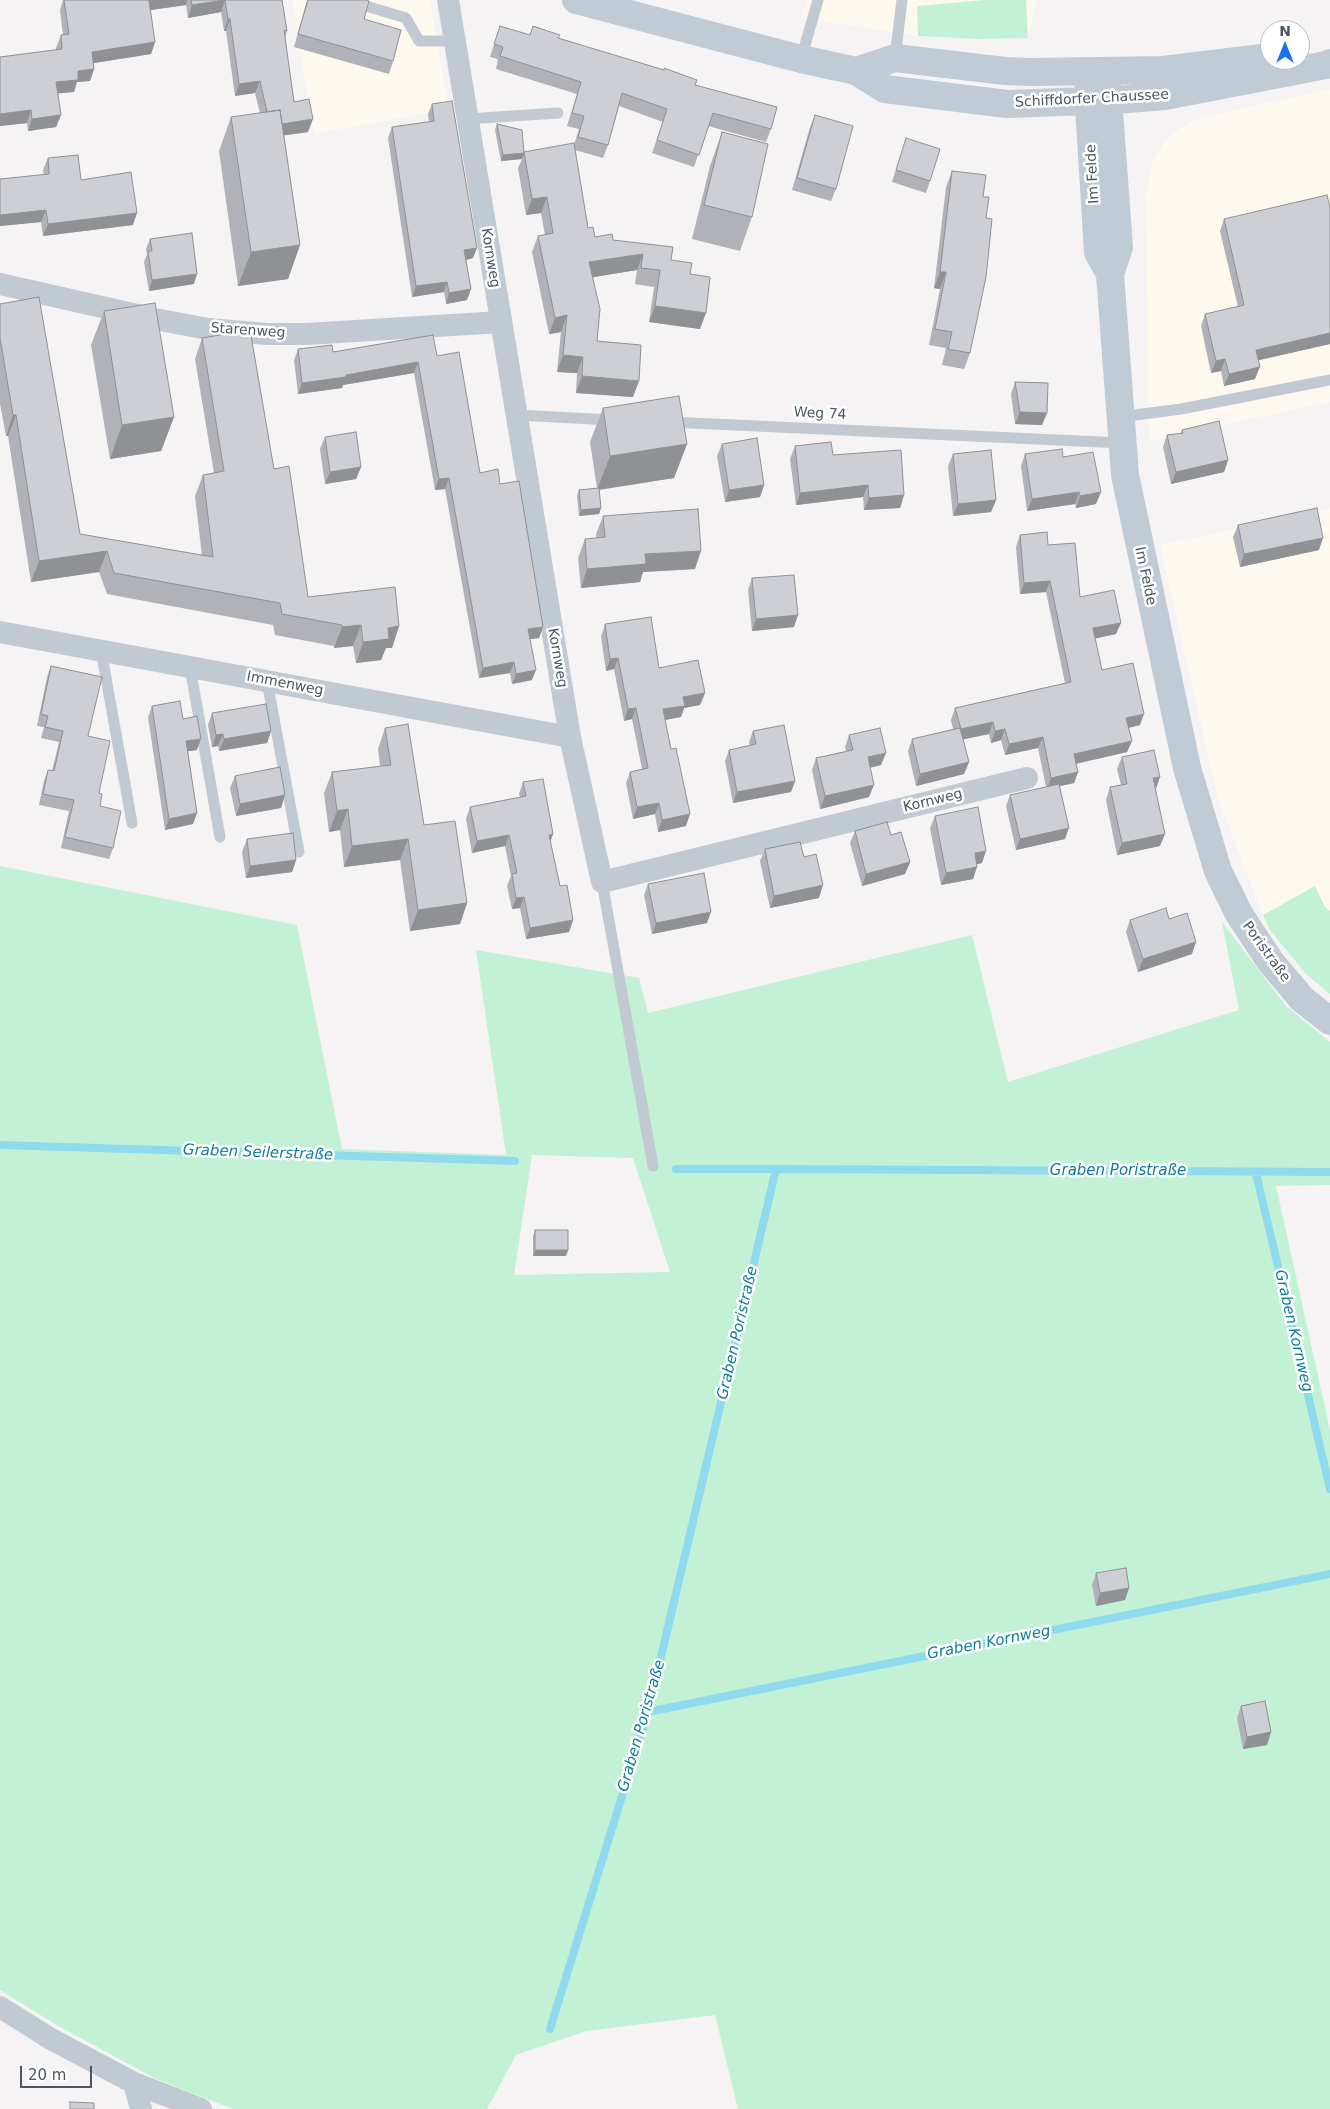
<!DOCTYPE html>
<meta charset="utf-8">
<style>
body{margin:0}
#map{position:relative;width:1330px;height:2109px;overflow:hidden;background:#f5f3f3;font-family:"DejaVu Sans",sans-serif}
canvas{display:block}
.north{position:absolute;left:1260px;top:20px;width:50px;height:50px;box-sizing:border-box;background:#fff;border:1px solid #b7bbc0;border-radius:50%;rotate:0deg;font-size:14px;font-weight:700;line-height:20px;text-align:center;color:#4a5661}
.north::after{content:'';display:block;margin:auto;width:18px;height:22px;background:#1a73e8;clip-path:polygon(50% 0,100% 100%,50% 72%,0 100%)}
.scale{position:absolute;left:20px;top:2066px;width:72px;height:22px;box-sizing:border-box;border:2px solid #4a5661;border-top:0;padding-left:6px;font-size:15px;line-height:18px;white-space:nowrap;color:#4a5661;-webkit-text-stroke:4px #fff;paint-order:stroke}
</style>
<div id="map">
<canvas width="1330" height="2109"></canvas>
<div class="north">N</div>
<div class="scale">20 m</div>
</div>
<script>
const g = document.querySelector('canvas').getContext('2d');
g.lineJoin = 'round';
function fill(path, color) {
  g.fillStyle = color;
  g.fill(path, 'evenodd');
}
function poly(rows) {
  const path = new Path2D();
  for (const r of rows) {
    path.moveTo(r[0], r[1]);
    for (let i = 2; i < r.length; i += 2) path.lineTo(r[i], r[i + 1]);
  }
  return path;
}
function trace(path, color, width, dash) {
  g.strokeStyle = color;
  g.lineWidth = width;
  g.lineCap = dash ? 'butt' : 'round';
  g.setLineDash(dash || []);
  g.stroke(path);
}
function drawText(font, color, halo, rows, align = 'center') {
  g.font = font + ' "DejaVu Sans",sans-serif';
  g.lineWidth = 5;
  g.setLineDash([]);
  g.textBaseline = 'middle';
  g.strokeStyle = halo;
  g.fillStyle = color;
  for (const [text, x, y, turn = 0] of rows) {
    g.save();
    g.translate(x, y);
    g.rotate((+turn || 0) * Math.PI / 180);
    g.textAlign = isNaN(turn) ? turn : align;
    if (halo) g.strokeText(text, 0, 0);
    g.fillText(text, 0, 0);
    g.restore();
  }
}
fill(poly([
 [292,0,430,0,449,109,314,134],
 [807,0,1037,0,1037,1,1028,38,976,39,918,36,801,18],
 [1330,89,1330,402,1149,441,1146,194,1152,164,1165,141,1181,127,1203,117],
 [1330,508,1330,911,1325,907,1315,886,1263,915,1218,799,1160,545]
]), '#fdf9ef');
fill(poly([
 [985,0,1026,0,1028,38,976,39,918,36,917,6],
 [0,866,297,925,342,1149,506,1155,476,950,639,978,648,1013,972,935,1008,1082,1239,1010,1222,922,1286,1006,1330,1042,1330,1185,1276,1186,1330,1430,1330,2109,738,2109,715,2015,586,2031,516,2055,487,2109,233,2109,156,2079,55,2024,0,1990],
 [532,1155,633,1158,670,1272,514,1275],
 [1315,886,1325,907,1330,911,1330,994,1306,974,1270,930,1263,915]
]), '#c3f1d5');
trace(poly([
 [0,1145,515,1161],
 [676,1169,776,1169],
 [1256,1173,1330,1489],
 [648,1712,1330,1574],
 [550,2029,648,1712,776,1169,1330,1172]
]), '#90daee', 8);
trace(poly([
 [346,0,406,18,419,41,454,41],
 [895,58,902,0],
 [801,59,818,0],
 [467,119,558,113],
 [516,415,612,420],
 [1120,417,1181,409,1330,380],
 [670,422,1122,443],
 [101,650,132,823],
 [190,667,220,837],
 [267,681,299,852],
 [602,882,653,1166]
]), '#c1cad2', 11);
trace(poly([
 [448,0,570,737,602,882,1027,778],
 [0,284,155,319,208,329,267,334,307,334,501,322],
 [0,632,570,737],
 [0,2007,51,2039,134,2083,201,2109],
 [134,2083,141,2109]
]), '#c1cad2', 22);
trace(poly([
 [576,0,801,59,856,71,885,89,1007,104,1116,100,1165,96,1326,65,1330,63],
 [856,71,895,58,1005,71,1032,72,1163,70,1270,57],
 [1106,71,1119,247,1110,274,1125,475,1187,768,1218,871,1239,914,1270,961,1302,999,1330,1021],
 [1088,90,1098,252,1110,274]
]), '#c1cbd6', 28);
fill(poly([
 [63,0,282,0,287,31,285,38,294,102,308,132,284,135,300,245,288,279,238,286,219,151,231,117,260,113,255,93,235,96,226,31,224,31,221,12,188,18,186,5,150,10,155,42,151,54,94,63,94,69,90,81,77,82,74,92,58,93,61,115,56,127,28,131,27,123,0,126,0,57,56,50,56,48,61,35,63,35,60,10],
 [307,0,366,0,364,19,393,61,389,74,294,47],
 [500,26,529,35,558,38,695,85,771,129,766,142,708,126,694,167,652,153,663,122,619,106,608,145,603,158,575,150,588,228,595,237,613,240,671,260,690,274,700,329,649,322,654,287,635,284,637,270,592,277,597,341,633,397,576,393,577,373,557,372,561,332,549,334,532,252,538,236,545,235,541,213,526,215,518,168,522,159,501,161,495,130,497,124,525,152,574,145,579,129,567,126,577,94,496,69,498,59,490,57],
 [432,104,473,258,466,260,471,289,467,300,446,304,444,292,412,297,388,138,392,127,429,122,428,114],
 [815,115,836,189,831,201,792,190,810,127],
 [722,132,752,217,740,251,692,239,710,166],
 [906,138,930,181,926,193,892,182],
 [48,158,81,180,133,225,43,236,41,222,0,226,0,180,44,175,43,170],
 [952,171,983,197,970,353,964,369,942,365,946,348,929,345,940,289,934,288,946,187],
 [1330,207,1330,344,1258,360,1255,379,1224,386,1221,371,1211,373,1201,326,1205,314,1238,307,1220,231,1224,219],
 [150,239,194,284,149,291,144,262,147,254,146,249],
 [0,304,80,534,202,556,195,496,203,475,214,473,195,359,202,338,274,469,308,597,399,626,392,648,386,648,381,660,356,663,353,646,334,648,334,646,275,635,273,625,107,594,99,572,31,582,8,436,6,436,0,404],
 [104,311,174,417,161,451,110,459,91,345],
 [298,349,333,352,437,356,480,473,500,484,543,627,539,638,530,639,532,680,512,684,510,673,479,678,445,489,435,490,414,373,343,385,342,388,298,394,294,360],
 [1015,382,1047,413,1042,425,1015,424,1011,394],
 [603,408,687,444,674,478,599,490,601,508,599,514,579,516,577,496,579,490,597,488,590,442],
 [1182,430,1228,460,1224,472,1171,484,1163,447,1167,435,1181,433],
 [325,437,361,467,356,479,325,484,320,449],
 [722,444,764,485,760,497,725,502,717,456],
 [795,446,833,455,904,495,900,508,864,510,863,497,796,505,790,459],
 [953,454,996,500,991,512,953,516,948,466],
 [1025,454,1063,457,1096,504,1076,508,1075,504,1027,511,1021,466],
 [603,516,695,569,643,572,640,582,581,588,578,558,585,539,596,538,596,534],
 [1238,525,1319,550,1240,567,1233,537],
 [1020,535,1048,545,1080,597,1116,634,1095,638,1102,670,1140,725,1129,728,1132,741,1127,752,1076,764,1078,772,1074,783,1060,786,1065,839,1016,850,1006,806,1010,795,1046,787,1038,748,1005,755,1001,740,991,743,989,734,963,739,969,762,964,774,916,786,908,751,912,739,953,729,951,720,955,708,1065,683,1046,592,1020,594,1016,547],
 [752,578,794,627,752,631,748,590],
 [605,624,659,668,705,693,700,705,684,708,681,717,665,720,686,826,658,832,655,814,633,819,626,783,630,772,642,769,632,719,624,721,614,669,606,671,601,636],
 [51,666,88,736,99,793,100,806,113,848,109,859,61,848,69,811,39,805,44,781,48,770,52,771,59,742,41,738,44,727,37,726,47,677],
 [152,706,183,719,197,750,188,751,197,813,193,824,165,830,148,717],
 [212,713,271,731,267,743,219,751,218,746,212,747,208,725],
 [385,728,424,825,467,903,460,924,410,931,400,860,344,867,340,830,329,832,324,793,332,772,380,766,378,749],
 [753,731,795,781,791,792,733,803,725,761,729,750,750,746,749,742],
 [849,735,881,765,870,768,869,797,820,809,812,770,816,758,846,751,845,747],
 [1122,757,1156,789,1160,846,1117,855,1106,800,1110,787,1121,785,1117,769],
 [235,776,285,795,281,808,236,816,230,788],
 [523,782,553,834,550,842,560,886,573,920,569,932,526,939,520,908,512,909,507,886,511,876,505,846,472,853,466,819,470,807,520,797,519,794],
 [935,816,982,863,977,864,973,879,941,885,930,828],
 [855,831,891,835,910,862,905,874,862,886,850,843],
 [247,839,296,860,292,872,246,878,242,852],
 [765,849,819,898,770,908,760,861],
 [648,884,707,923,652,934,644,895],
 [1169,919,1192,954,1138,972,1126,932,1130,920],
 [535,1230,568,1250,566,1256,533,1256,533,1236],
 [1096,1573,1129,1588,1125,1600,1096,1606,1092,1585],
 [1241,1706,1271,1732,1267,1745,1243,1749,1237,1718]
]), '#b0b2b7');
fill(poly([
 [148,0,187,0,186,5,144,11],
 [225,0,221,12,188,18,192,5],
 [228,19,230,19,226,31,224,31],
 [155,42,151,54,88,64,92,52],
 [94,69,90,81,77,82,74,92,52,94,56,82,78,71],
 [260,81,255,93,235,96,239,84],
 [31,110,27,123,0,126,0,114],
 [61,115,56,127,28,131,32,119],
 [313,119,308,132,266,138,270,126],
 [524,153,522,159,501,161,503,155],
 [547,197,541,213,526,215,532,199],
 [46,210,41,222,0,226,0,215],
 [137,213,133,225,43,236,48,224],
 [300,245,288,279,238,286,251,252],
 [477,248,473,258,461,261,464,250],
 [643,254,637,270,583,279,589,262],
 [940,272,946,272,940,289,934,288],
 [197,274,194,284,149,291,152,280],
 [447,282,444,292,412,297,416,286],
 [471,289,467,300,446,304,449,293],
 [655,306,706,313,700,329,649,322],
 [567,315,561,332,549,334,555,318],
 [1330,333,1330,344,1251,362,1256,350],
 [563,355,583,357,577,373,557,372],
 [1225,359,1221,371,1211,373,1216,361],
 [418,362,414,373,343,385,342,388,298,394,302,383],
 [1260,367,1255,379,1224,386,1229,374],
 [582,376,639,381,633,397,576,393],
 [1020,412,1047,413,1042,425,1015,424],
 [13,415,16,415,8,436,6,436],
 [174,417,161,451,110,459,122,425],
 [687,444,674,478,597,490,610,456],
 [1228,460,1224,472,1171,484,1176,472],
 [361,467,356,479,325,484,330,472],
 [449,478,445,489,435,490,439,479],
 [764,485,760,497,725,502,729,490],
 [868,485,863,497,796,505,800,493],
 [1079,492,1075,504,1027,511,1032,499],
 [1101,492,1096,504,1076,508,1080,496],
 [904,495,900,508,864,510,869,498],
 [996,500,991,512,953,516,958,504],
 [601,508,599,514,579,516,581,510],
 [1323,538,1319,550,1240,567,1244,554],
 [107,551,99,572,31,582,39,561],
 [701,551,695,569,643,572,640,582,581,588,587,569,645,554],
 [1050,581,1046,592,1020,594,1024,583],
 [798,615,794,627,752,631,756,619],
 [1121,623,1116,634,1089,640,1093,628],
 [361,625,353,646,334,648,342,627],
 [399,626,392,648,386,648,381,660,356,663,363,642,388,628],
 [543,627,539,638,524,640,528,629],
 [618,658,614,669,606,671,610,659],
 [514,662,510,673,479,678,483,668],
 [536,670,532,680,512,684,516,674],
 [705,693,700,705,684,708,681,717,659,721,663,709,683,697],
 [636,708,632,719,624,721,628,709],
 [1144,714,1140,725,1122,729,1126,718],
 [993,722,989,734,956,741,960,729],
 [1005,729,1001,740,991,743,995,731],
 [271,731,267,743,219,751,224,739],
 [223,734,218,746,212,747,216,735],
 [1043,737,1038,748,1005,755,1009,744],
 [201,739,197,750,182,752,186,741],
 [1132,741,1127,752,1070,765,1074,754],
 [886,753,881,765,863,769,868,757],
 [969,762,964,774,916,786,920,774],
 [1078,772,1074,783,1047,789,1051,778],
 [1160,777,1156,789,1153,778],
 [795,781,791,792,733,803,737,792],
 [874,785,869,797,820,809,825,796],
 [285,795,281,808,236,816,240,804],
 [659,803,655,814,633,819,637,807],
 [348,809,340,830,329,832,337,811],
 [197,813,193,824,165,830,169,819],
 [690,814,686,826,658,832,662,820],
 [1069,828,1065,839,1016,850,1020,839],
 [553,834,549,845,549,835],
 [1165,834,1160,846,1117,855,1122,843],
 [509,835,505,846,472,853,477,841],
 [408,839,400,860,344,867,352,846],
 [986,851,982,863,970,866,975,853],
 [296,860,292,872,246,878,250,866],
 [910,862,905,874,862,886,866,874],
 [977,867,973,879,941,885,946,873],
 [823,885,819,898,770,908,774,896],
 [524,897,520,908,512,909,516,898],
 [467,903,460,924,410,931,418,910],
 [711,912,707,923,652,934,656,923],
 [573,920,569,932,526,939,530,928],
 [1196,942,1192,954,1138,972,1143,959],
 [535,1250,568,1250,566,1256,533,1256],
 [1129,1588,1125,1600,1096,1606,1100,1593],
 [1271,1732,1267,1745,1243,1749,1247,1737]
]), '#909195');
const building = poly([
 [64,0,149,0,155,42,92,52,94,69,78,71,78,80,56,82,61,115,32,119,31,110,0,114,0,57,62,49,61,35,69,34,64,0],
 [191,0,225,0,192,5,191,0],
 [225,0,282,0,287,31,284,30,294,102,309,99,313,119,282,124,280,110,267,112,260,81,239,84,230,19,228,19,225,0],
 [308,0,366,0,369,1,364,19,401,30,393,61,298,34,308,0],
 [500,26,530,35,533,26,560,35,558,38,664,70,664,68,697,80,695,85,777,107,771,129,713,113,699,155,657,140,667,109,622,93,608,145,578,137,584,116,572,113,581,82,500,56,503,47,494,44,500,26],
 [452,101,477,248,464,250,471,289,449,293,447,282,416,286,392,127,434,121,432,104,452,101],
 [280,110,300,245,251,252,231,117,280,110],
 [815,115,853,126,836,189,797,178,815,115],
 [497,124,522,130,524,153,503,155,497,124],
 [722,132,768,144,752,217,704,205,722,132],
 [906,138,940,149,930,181,896,170,906,138],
 [574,143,588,228,593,227,595,237,612,234,613,240,673,247,671,260,692,263,690,274,710,277,706,313,655,306,660,270,641,268,643,254,589,262,600,309,597,341,641,345,639,381,582,376,583,357,563,355,567,315,555,318,538,236,553,233,547,197,532,199,524,152,574,143],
 [78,155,81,180,131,172,137,213,48,224,46,210,0,215,0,179,49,174,48,158,78,155],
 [952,171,986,175,983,197,989,197,986,218,992,219,986,277,970,353,948,349,952,332,935,329,946,272,940,272,952,171],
 [1327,195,1330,207,1330,333,1256,350,1260,367,1229,374,1225,359,1216,361,1205,314,1244,305,1224,219,1327,195],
 [192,233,197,274,152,280,148,251,152,251,150,239,192,233],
 [39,297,80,534,213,557,203,475,224,471,202,338,250,330,274,469,289,466,308,597,395,587,399,626,388,628,389,639,363,642,361,625,342,627,342,625,282,614,280,603,114,573,107,551,39,561,16,415,13,415,0,338,0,304,39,297],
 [155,303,174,417,122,425,104,311,155,303],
 [433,335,437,356,459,352,480,473,498,469,500,484,519,481,543,627,528,629,536,670,516,674,514,662,483,668,449,478,439,479,418,362,346,375,346,377,302,383,298,349,332,345,333,352,433,335],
 [1015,382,1048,383,1047,413,1020,412,1015,382],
 [679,396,687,444,610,456,603,408,679,396],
 [1219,421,1228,460,1176,472,1167,435,1183,433,1182,430,1219,421],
 [356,432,361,467,330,472,325,437,356,432],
 [757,438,764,485,729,490,722,444,757,438],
 [831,442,833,455,901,450,904,495,869,498,868,485,800,493,795,446,831,442],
 [1062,449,1063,457,1093,452,1101,492,1080,496,1079,492,1032,499,1025,454,1062,449],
 [991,450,996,500,958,504,953,454,991,450],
 [599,488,601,508,581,510,579,490,599,488],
 [1317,508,1323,538,1244,554,1238,525,1317,508],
 [698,509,701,551,645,554,646,564,587,569,585,539,605,537,603,516,698,509],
 [1047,532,1048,545,1075,543,1080,597,1114,590,1121,623,1093,628,1102,670,1133,663,1144,714,1126,718,1132,741,1074,754,1078,772,1051,778,1043,737,1009,744,1005,729,995,731,993,722,961,729,955,708,1071,682,1050,581,1024,583,1020,535,1047,532],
 [794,575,798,615,756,619,752,578,794,575],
 [651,617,659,668,698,660,705,693,683,697,685,706,663,709,671,749,676,748,690,814,662,820,659,803,637,807,630,772,648,768,636,708,628,709,618,658,610,659,605,624,651,617],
 [51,666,102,677,88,736,110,741,99,793,102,794,100,806,121,811,113,848,65,837,74,800,43,794,48,770,54,771,63,731,45,727,48,716,41,714,51,666],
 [180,701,183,719,197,716,201,739,186,741,197,813,169,819,152,706,180,701],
 [266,704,271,731,224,739,223,734,216,735,212,713,266,704],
 [408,724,424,825,455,821,467,903,418,910,408,839,352,846,348,809,337,811,332,772,391,765,385,728,408,724],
 [784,725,795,781,737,792,729,750,756,744,753,731,784,725],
 [880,728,886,753,868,757,874,785,825,796,816,758,853,750,849,735,880,728],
 [960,728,969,762,920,774,912,739,960,728],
 [1154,750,1160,777,1153,778,1165,834,1122,843,1110,787,1127,784,1122,757,1154,750],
 [280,767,285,795,240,804,235,776,280,767],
 [543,779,553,834,549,835,560,886,567,885,573,920,530,928,524,897,516,898,512,874,517,873,509,835,477,841,470,807,526,796,523,782,543,779],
 [1059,784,1069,828,1020,839,1010,795,1059,784],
 [978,807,986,851,975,853,977,867,946,873,935,816,978,807],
 [887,822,891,835,901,832,910,862,866,874,855,831,887,822],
 [293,833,296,860,250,866,247,839,293,833],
 [800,842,804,857,816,854,823,885,774,896,765,849,800,842],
 [704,873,711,912,656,923,648,884,704,873],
 [1166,908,1169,919,1187,913,1196,942,1143,959,1130,920,1166,908],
 [535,1230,568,1230,568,1250,535,1250,535,1230],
 [1126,1568,1129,1588,1100,1593,1096,1573,1126,1568],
 [1265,1701,1271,1732,1247,1737,1241,1706,1265,1701],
 [70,2102,94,2103,94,2109,70,2109,70,2102]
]);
fill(building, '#cdcfd5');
trace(building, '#909195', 1);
drawText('14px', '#4a5661', '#fff', [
 ["Schiffdorfer Chaussee",1092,99,-3],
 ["Im Felde",1093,174,-93],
 ["Kornweg",490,258,81],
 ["Starenweg",248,331,4],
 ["Weg 74",820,414,3],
 ["Im Felde",1145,576,78],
 ["Kornweg",557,658,80],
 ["Immenweg",285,684,11],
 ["Kornweg",933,801,-14],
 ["Poristraße",1266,952,54]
]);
drawText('italic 15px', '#0c7c9b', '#fff', [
 ["Graben Seilerstraße",258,1153,2],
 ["Graben Poristraße",1118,1171],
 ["Graben Kornweg",1293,1331,77],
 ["Graben Poristraße",738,1333,-77],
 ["Graben Kornweg",989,1643,-11],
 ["Graben Poristraße",642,1726,-74]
]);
</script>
